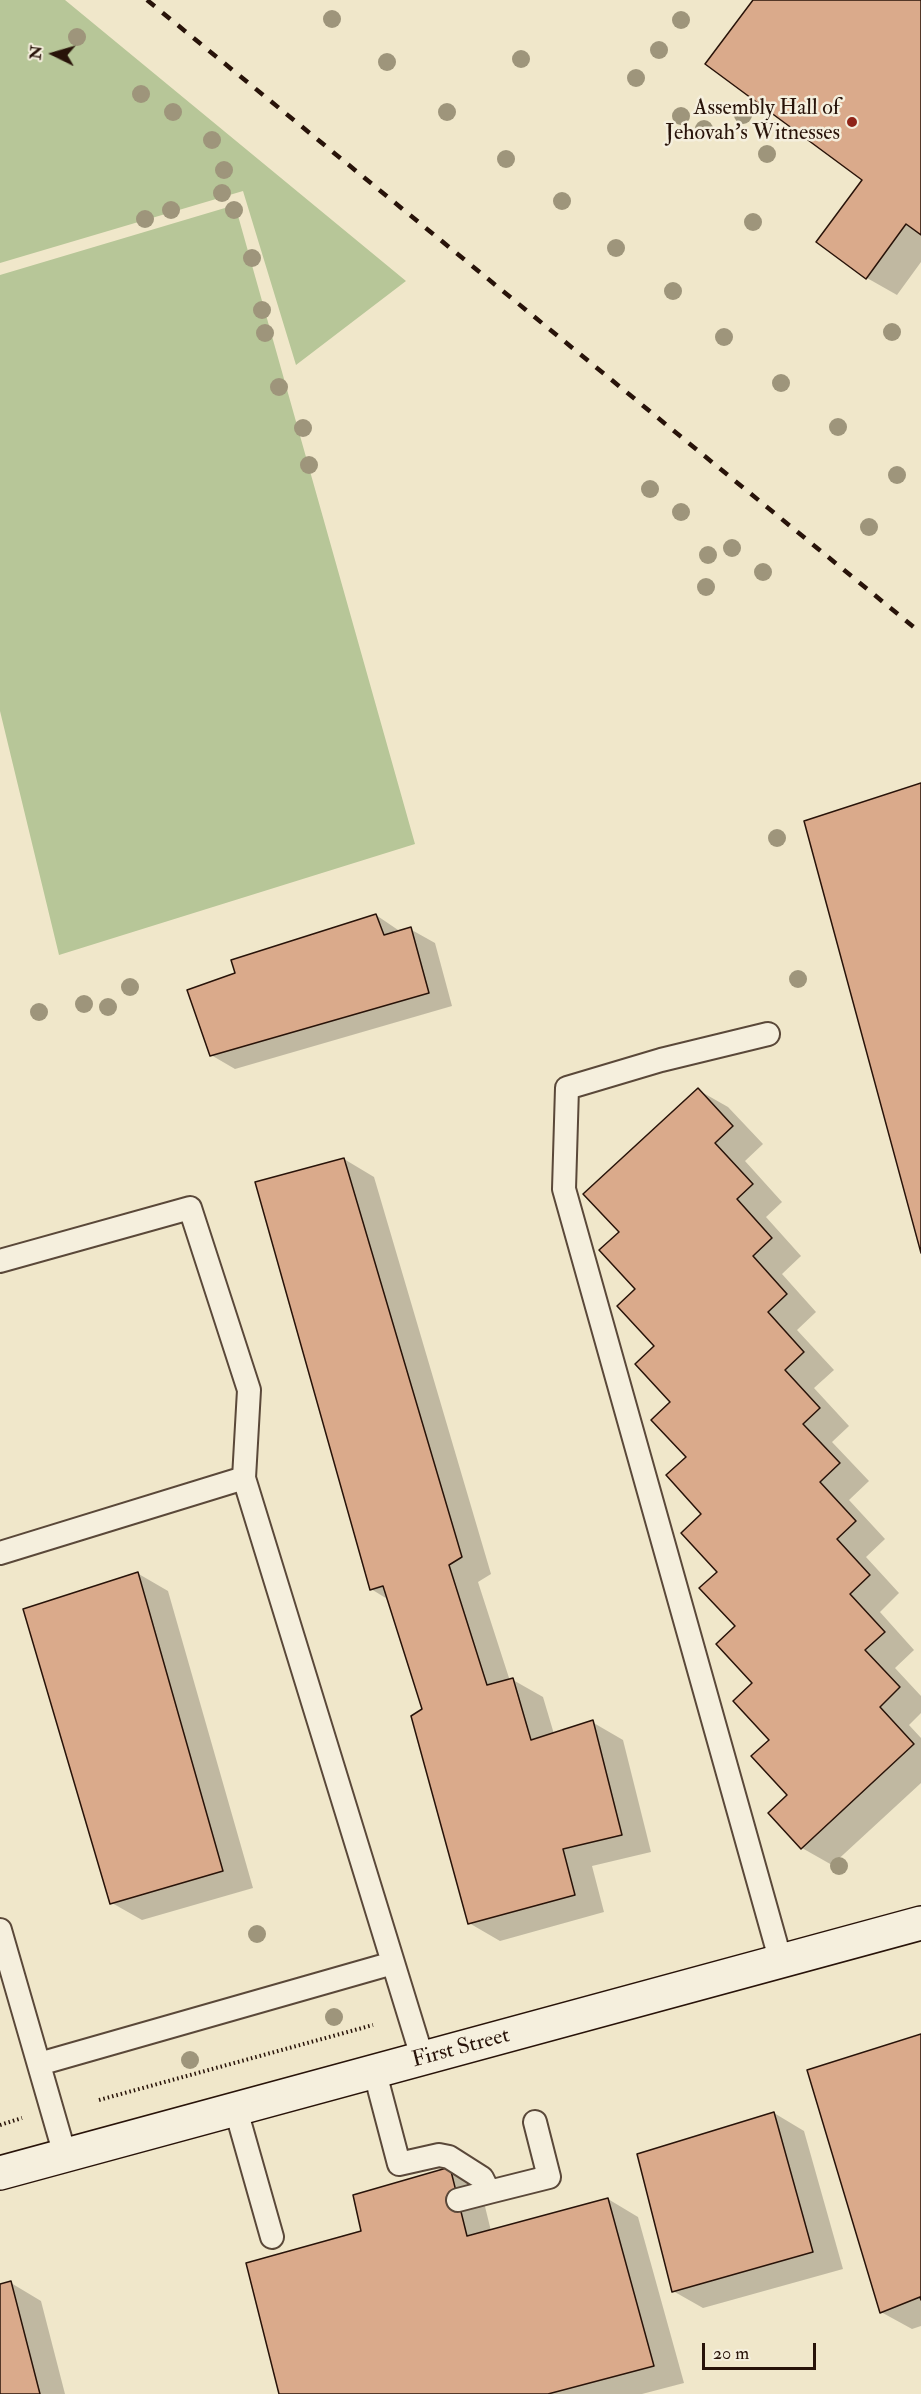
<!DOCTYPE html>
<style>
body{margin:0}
#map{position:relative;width:921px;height:2394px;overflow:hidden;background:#f0e7ca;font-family:"IM FELL Double Pica",serif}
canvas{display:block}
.north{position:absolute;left:24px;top:24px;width:60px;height:60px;-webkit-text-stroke:4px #f5efdd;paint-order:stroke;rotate:275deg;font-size:16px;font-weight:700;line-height:24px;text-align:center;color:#281309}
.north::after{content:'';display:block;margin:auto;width:21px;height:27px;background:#281309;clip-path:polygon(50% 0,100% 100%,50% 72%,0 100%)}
.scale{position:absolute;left:702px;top:2343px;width:114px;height:27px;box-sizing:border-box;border:3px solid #281309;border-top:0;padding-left:8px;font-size:18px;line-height:21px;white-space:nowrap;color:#281309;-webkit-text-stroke:4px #f5efdd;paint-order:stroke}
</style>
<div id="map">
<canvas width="921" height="2394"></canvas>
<div class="north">N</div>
<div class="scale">20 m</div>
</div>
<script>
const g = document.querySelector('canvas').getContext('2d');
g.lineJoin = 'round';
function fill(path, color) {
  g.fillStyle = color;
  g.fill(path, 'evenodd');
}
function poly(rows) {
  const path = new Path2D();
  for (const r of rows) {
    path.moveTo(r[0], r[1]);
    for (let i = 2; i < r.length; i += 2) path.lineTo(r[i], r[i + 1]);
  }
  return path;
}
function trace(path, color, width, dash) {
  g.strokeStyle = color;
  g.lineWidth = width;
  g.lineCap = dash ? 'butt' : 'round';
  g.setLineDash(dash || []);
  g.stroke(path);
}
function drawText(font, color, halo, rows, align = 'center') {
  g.font = font + ' "IM FELL Double Pica",serif';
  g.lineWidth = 5;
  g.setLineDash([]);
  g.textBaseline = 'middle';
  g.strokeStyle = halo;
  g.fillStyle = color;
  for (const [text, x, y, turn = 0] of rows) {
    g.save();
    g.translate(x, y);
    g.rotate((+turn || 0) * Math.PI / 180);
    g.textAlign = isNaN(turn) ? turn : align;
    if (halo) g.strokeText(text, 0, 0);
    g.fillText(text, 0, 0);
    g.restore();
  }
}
fill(poly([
 [0,0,65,0,406,281,296,365,243,191,0,263],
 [235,205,415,844,59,955,0,711,0,275]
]), '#b7c698');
fill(poly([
 [755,0,921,0,921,262,897,295,867,278,864,180],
 [376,915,401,932,410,929,435,943,452,1006,235,1069,211,1055,236,974],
 [698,1090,728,1107,763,1144,745,1161,782,1202,766,1217,801,1256,782,1274,816,1312,797,1330,834,1370,814,1388,849,1426,832,1442,869,1481,849,1500,885,1539,866,1557,899,1593,880,1612,914,1650,895,1668,921,1696,921,1713,909,1725,921,1738,921,1783,832,1865,802,1848,789,1795,719,1572,672,1402,621,1232],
 [344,1159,374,1177,491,1574,478,1582,510,1681,513,1680,543,1697,554,1734,592,1722,623,1740,651,1852,592,1866,604,1912,500,1941,469,1923,424,1709,389,1600,371,1589],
 [137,1573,168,1591,253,1888,142,1920,112,1903],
 [921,2036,921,2326,912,2329,881,2312],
 [774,2113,804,2131,843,2269,703,2308,673,2291],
 [450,2169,480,2186,491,2231,608,2199,638,2217,684,2383,642,2394,281,2394,363,2232],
 [11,2283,41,2301,65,2394,0,2394,0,2286]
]), '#0003');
const building = poly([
 [753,0,921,0,921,235,906,224,866,279,816,242,862,180,705,64,753,0],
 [921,783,921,1253,804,821,921,783],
 [376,914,384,935,411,927,429,993,210,1056,187,990,235,973,231,960,376,914],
 [698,1088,733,1126,715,1143,753,1184,737,1199,772,1238,753,1256,787,1294,768,1312,804,1352,785,1370,820,1408,803,1424,840,1463,820,1482,856,1521,837,1539,870,1575,850,1594,885,1632,865,1650,900,1687,880,1707,914,1744,801,1849,768,1813,787,1795,751,1756,769,1740,733,1701,752,1683,716,1644,735,1626,699,1588,717,1572,681,1533,701,1514,666,1475,686,1457,651,1420,670,1402,635,1364,654,1346,617,1306,635,1289,599,1250,619,1232,583,1194,698,1088],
 [344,1158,462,1557,449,1565,487,1685,513,1678,531,1740,593,1720,622,1835,563,1849,575,1895,468,1924,411,1716,422,1709,383,1586,370,1590,255,1182,344,1158],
 [138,1572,223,1871,110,1904,23,1609,138,1572],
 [921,2034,921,2300,920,2297,880,2313,807,2070,921,2034],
 [774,2112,813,2252,672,2292,637,2154,774,2112],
 [450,2167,467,2236,608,2198,654,2366,548,2394,279,2394,246,2263,361,2231,353,2195,450,2167],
 [11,2281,40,2394,0,2394,0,2284,11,2281]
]);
fill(building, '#daaa8b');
trace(building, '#281309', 1.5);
const lane = poly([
 [768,1034,661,1060,567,1088,564,1189,781,1962],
 [0,1261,190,1208,249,1390,244,1478,423,2060],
 [0,1553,244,1478],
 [0,1930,65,2155],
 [39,2064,393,1963],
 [375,2073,399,2164,439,2155,449,2157,482,2178,489,2192,549,2177,535,2122],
 [236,2110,272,2237],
 [458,2200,489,2192]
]);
const secondary = poly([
 [0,2173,921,1923]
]);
trace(lane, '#5a4839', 26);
trace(secondary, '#281309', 36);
trace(poly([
 [99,2100,373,2025],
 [0,2125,22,2118]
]), '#281309', 4, [1.5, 3]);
trace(lane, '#f5efdd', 22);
trace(secondary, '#f5efdd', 33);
trace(poly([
 [147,0,921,633]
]), '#281309', 4.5, [10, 10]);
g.fillStyle = '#9e957b';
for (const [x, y] of [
 [332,19],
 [681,20],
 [77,37],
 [659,50],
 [521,59],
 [387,62],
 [636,78],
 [141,94],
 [173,112],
 [447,112],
 [743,115],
 [681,116],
 [704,129],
 [212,140],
 [767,154],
 [506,159],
 [224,170],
 [222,193],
 [562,201],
 [171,210],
 [234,210],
 [145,219],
 [753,222],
 [616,248],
 [252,258],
 [673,291],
 [262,310],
 [892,332],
 [265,333],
 [724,337],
 [781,383],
 [279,387],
 [838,427],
 [303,428],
 [309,465],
 [897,475],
 [650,489],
 [681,512],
 [869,527],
 [732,548],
 [708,555],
 [763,572],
 [706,587],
 [777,838],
 [798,979],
 [130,987],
 [84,1004],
 [108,1007],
 [39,1012],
 [839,1866],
 [257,1934],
 [334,2017],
 [190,2060]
]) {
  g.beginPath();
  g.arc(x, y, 9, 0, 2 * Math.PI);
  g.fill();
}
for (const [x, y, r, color] of [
 [852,122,6,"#8f2418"]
]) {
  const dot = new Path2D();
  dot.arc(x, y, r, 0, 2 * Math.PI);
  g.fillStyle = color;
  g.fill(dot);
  trace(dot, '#f5efdd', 2);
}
drawText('22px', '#281309', '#f5efdd', [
 ["Assembly Hall of",840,109],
 ["Jehovah's Witnesses",840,134]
], 'right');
drawText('22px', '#281309', '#f5efdd', [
 ["First Street",461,2049,-15]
]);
</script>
